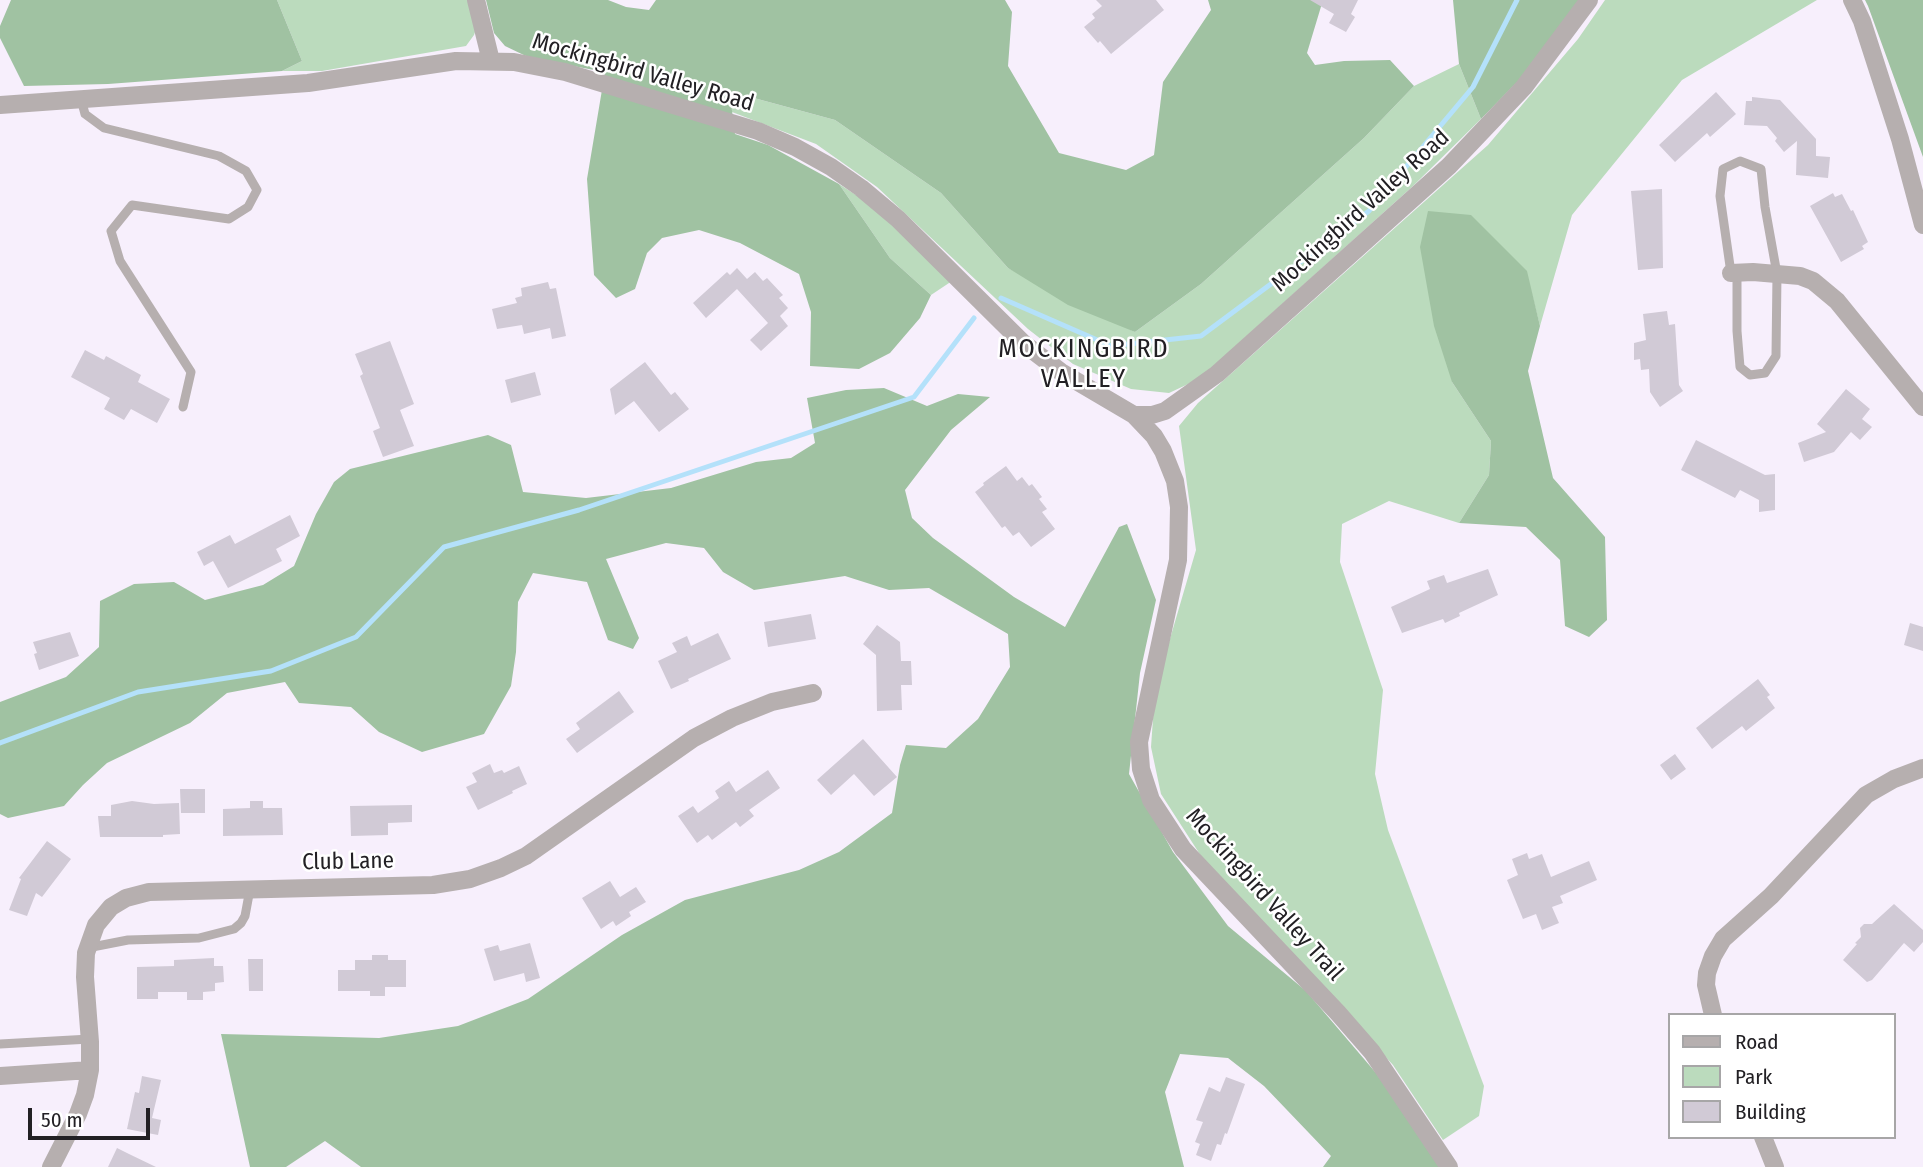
<!DOCTYPE html>
<style>
body{margin:0}
#map{position:relative;width:1923px;height:1167px;overflow:hidden;background:#f7effc;font-family:"Fira Sans Condensed",sans-serif}
canvas{display:block}
.legend{position:absolute;left:1668px;top:1013px;width:228px;height:126px;box-sizing:border-box;background:#fff;border:2px solid #a7a6a7;margin:0;padding:9px 12px;list-style:none;font-size:21px;color:#222024}
.legend li{display:flex;align-items:center;gap:14px;height:35px}
.legend b{width:35px;border:2px solid #a7a6a7}
.scale{position:absolute;left:28px;top:1108px;width:122px;height:32px;box-sizing:border-box;border:4px solid #222024;border-top:0;padding-left:9px;font-size:21px;line-height:24px;white-space:nowrap;color:#222024;-webkit-text-stroke:5px #fff;paint-order:stroke}
</style>
<div id="map">
<canvas width="1923" height="1167"></canvas>
<ul class="legend">
<li><b style="height:9px;background:#b6afaf"></b>Road</li>
<li><b style="height:19px;background:#bbdbbd"></b>Park</li>
<li><b style="height:19px;background:#d1cad6"></b>Building</li>
</ul>
<div class="scale">50 m</div>
</div>
<script>
const g = document.querySelector('canvas').getContext('2d');
g.lineJoin = 'round';
function fill(path, color) {
  g.fillStyle = color;
  g.fill(path, 'evenodd');
}
function poly(rows) {
  const path = new Path2D();
  for (const r of rows) {
    path.moveTo(r[0], r[1]);
    for (let i = 2; i < r.length; i += 2) path.lineTo(r[i], r[i + 1]);
  }
  return path;
}
function trace(path, color, width, dash) {
  g.strokeStyle = color;
  g.lineWidth = width;
  g.lineCap = dash ? 'butt' : 'round';
  g.setLineDash(dash || []);
  g.stroke(path);
}
function drawText(font, color, halo, rows, align = 'center') {
  g.font = font + ' "Fira Sans Condensed",sans-serif';
  g.lineWidth = 5;
  g.setLineDash([]);
  g.textBaseline = 'middle';
  g.strokeStyle = halo;
  g.fillStyle = color;
  for (const [text, x, y, turn = 0] of rows) {
    g.save();
    g.translate(x, y);
    g.rotate((+turn || 0) * Math.PI / 180);
    g.textAlign = isNaN(turn) ? turn : align;
    if (halo) g.strokeText(text, 0, 0);
    g.fillText(text, 0, 0);
    g.restore();
  }
}
fill(poly([
 [277,0,471,0,479,21,474,35,466,46,322,71,282,71,302,61],
 [1605,0,1817,0,1682,80,1572,215,1540,326,1526,271,1452,382,1491,441,1489,475,1459,523,1389,501,1342,524,1340,562,1383,690,1375,774,1388,830,1484,1086,1479,1116,1443,1140,1393,1065,1201,856,1161,794,1151,747,1155,690,1196,550,1179,426,1198,403,1488,145,1578,39],
 [1459,64,1481,119,1412,187,1199,379,1169,393,1131,389,1073,364,1028,329,877,187,816,144,732,112,730,95,754,98,835,120,941,193,1008,268,1135,332,1201,284,1364,138,1414,86],
 [839,184,873,206,952,281,931,295,890,258]
]), '#bbdbbd');
fill(poly([
 [11,0,277,0,302,61,282,71,108,84,24,86,0,38,0,26],
 [486,0,608,0,626,7,649,10,656,0,1005,0,1012,12,1008,66,1059,153,1126,170,1154,155,1163,82,1211,10,1208,0,1323,0,1307,53,1315,65,1344,61,1390,60,1414,86,1364,138,1201,284,1135,332,1068,305,1008,268,941,193,835,120,754,98,730,95,735,134,768,145,839,184,890,258,931,295,920,318,890,353,859,369,810,366,811,312,799,274,740,243,699,230,662,238,647,253,635,289,616,298,594,275,587,179,605,72,530,58,505,46,494,33],
 [1453,0,1582,0,1525,74,1481,119,1459,64],
 [1865,0,1923,0,1923,157,1868,6],
 [1428,211,1471,215,1527,271,1540,326,1528,371,1553,478,1605,537,1607,620,1589,637,1565,626,1560,560,1526,527,1459,523,1489,475,1491,441,1452,382,1434,326,1420,247],
 [884,388,927,406,958,394,990,397,951,430,905,490,912,518,933,538,1014,597,1065,627,1119,527,1127,524,1156,600,1140,673,1129,774,1173,852,1228,926,1306,991,1376,1073,1441,1167,1323,1167,1331,1156,1264,1086,1228,1058,1180,1054,1165,1092,1184,1167,361,1167,325,1141,286,1167,250,1167,221,1034,379,1038,458,1026,528,999,622,935,685,900,799,870,839,852,892,813,900,765,906,745,946,748,978,719,1010,667,1008,634,929,588,889,590,845,576,754,590,723,572,704,548,666,543,606,559,639,638,633,649,608,640,587,582,533,573,518,602,516,652,511,686,484,734,422,752,379,732,351,707,299,703,285,682,227,693,190,723,107,763,83,785,64,806,8,818,0,814,0,702,66,677,99,647,100,601,134,584,174,582,205,600,263,585,294,566,316,514,334,482,350,469,488,435,511,445,523,492,586,498,671,488,756,462,791,458,815,443,807,398,846,390]
]), '#a0c2a2');
trace(poly([
 [1001,298,1111,346,1201,336,1369,211,1473,87,1517,0],
 [0,743,138,692,271,671,356,637,444,547,579,510,914,397,974,318]
]), '#b4e1fa', 5);
fill(poly([
 [1096,0,1156,0,1164,10,1111,54,1100,41,1098,43,1084,27,1095,18,1092,14,1102,6],
 [1310,0,1358,0,1351,14,1355,17,1346,32,1329,23,1334,14],
 [1716,92,1736,114,1710,137,1707,133,1675,162,1659,145],
 [1752,97,1780,100,1816,139,1816,156,1830,157,1828,178,1796,175,1797,141,1784,152,1775,141,1777,138,1767,126,1744,125,1746,101,1752,101],
 [1662,189,1663,268,1638,270,1631,191],
 [1833,193,1835,197,1842,194,1851,211,1853,210,1868,242,1862,246,1864,249,1841,262,1810,206],
 [737,268,747,279,755,272,763,281,767,278,783,295,779,298,788,308,780,316,788,326,761,351,750,340,768,323,737,289,706,318,693,303,727,272,730,275],
 [548,282,550,289,556,288,566,336,552,339,550,328,524,334,522,325,497,329,492,309,517,303,515,298,522,296,521,288],
 [1667,311,1669,325,1675,324,1679,385,1683,391,1660,407,1650,392,1649,369,1641,370,1640,359,1634,360,1634,343,1646,340,1643,314],
 [390,341,414,404,400,410,414,446,383,457,373,431,380,428,360,376,363,374,355,354],
 [85,350,104,360,106,356,141,375,138,382,170,399,157,423,131,409,124,420,104,409,110,398,71,377],
 [645,362,671,395,675,392,689,409,659,432,634,401,615,415,610,389],
 [535,372,541,395,511,403,505,380],
 [1846,389,1870,409,1862,419,1872,427,1860,440,1851,432,1834,452,1804,462,1798,443,1826,432,1817,424],
 [1696,440,1765,475,1775,474,1775,510,1759,512,1759,500,1740,490,1735,498,1681,470],
 [1006,466,1017,481,1022,477,1029,486,1032,484,1042,497,1039,499,1047,509,1042,512,1055,529,1031,547,1019,532,1013,536,1005,526,1002,528,975,492,984,485,983,483],
 [290,515,300,536,276,549,282,561,228,588,213,561,204,566,197,552,230,535,235,544],
 [1488,569,1498,595,1459,613,1460,616,1445,623,1443,619,1402,633,1391,607,1430,589,1427,581,1444,575,1447,583],
 [811,614,816,639,768,647,764,622],
 [1910,623,1923,627,1923,651,1904,645],
 [877,625,900,642,901,661,911,661,912,685,901,685,902,710,877,711,876,655,863,644],
 [70,632,79,656,39,670,34,654,37,653,33,642],
 [718,633,731,659,688,679,689,681,671,689,658,661,677,652,672,643,687,636,691,646],
 [1758,679,1770,695,1767,697,1775,708,1746,731,1742,726,1712,749,1696,728],
 [619,691,634,712,577,753,566,739,580,729,576,723],
 [863,739,897,777,874,796,854,774,831,795,817,780],
 [1675,754,1686,769,1671,780,1660,765],
 [490,764,494,773,502,770,504,773,519,766,527,784,512,791,513,793,478,810,466,787,477,782,472,773],
 [768,770,780,788,749,810,754,816,740,827,736,822,712,840,708,835,697,843,678,816,693,806,698,813,719,798,715,791,729,781,736,792],
 [180,789,205,789,205,813,181,813],
 [132,801,154,804,179,803,180,834,163,835,163,837,100,837,98,816,111,816,111,805],
 [250,801,263,801,263,808,282,808,283,835,223,836,223,809,250,808],
 [412,805,412,822,388,823,388,835,351,836,350,806],
 [47,841,71,859,42,897,36,893,27,916,9,910,21,879,19,878],
 [1527,853,1529,859,1542,854,1551,877,1589,861,1597,880,1560,896,1563,903,1552,907,1559,923,1542,930,1536,914,1523,919,1507,880,1518,875,1512,859],
 [610,881,620,897,636,887,646,902,629,912,631,916,616,926,613,921,601,929,582,898],
 [1894,904,1923,930,1923,942,1914,952,1904,943,1872,980,1867,982,1843,960,1857,944,1855,943,1861,937,1860,928,1864,924,1872,924],
 [530,943,540,978,526,982,524,973,494,981,484,949,498,945,500,951],
 [372,955,388,955,388,960,406,960,406,987,385,987,385,996,370,996,370,991,338,991,338,970,355,970,355,960,372,960],
 [214,958,214,966,223,966,224,982,215,983,215,991,203,992,203,1000,187,1000,187,992,158,992,158,999,137,999,137,967,174,966,174,960],
 [248,959,263,959,263,991,249,991],
 [142,1076,161,1080,152,1118,161,1120,158,1135,127,1129,135,1092,139,1093],
 [1226,1077,1245,1084,1227,1134,1225,1133,1221,1145,1217,1144,1211,1161,1196,1155,1200,1144,1195,1142,1203,1122,1196,1120,1209,1087,1220,1092],
 [117,1148,129,1154,156,1167,108,1167]
]), '#d1cad6');
trace(poly([
 [81,99,85,114,104,128,219,156,246,171,257,190,248,207,229,219,132,205,111,231,120,261,191,372,183,407],
 [1731,273,1720,196,1723,169,1740,161,1761,169,1765,207,1777,274,1776,356,1765,373,1750,375,1740,367,1737,331,1737,273],
 [87,948,128,940,199,938,234,929,241,923,245,916,250,889],
 [0,1044,90,1039]
]), '#b6afaf', 9);
trace(poly([
 [476,0,491,61],
 [1852,0,1862,21,1900,139,1923,225],
 [0,105,308,83,456,61,514,62,565,72,758,131,795,147,831,167,861,188,898,219,1023,343,1061,372,1134,415,1152,415,1165,411,1217,374,1449,166,1524,87,1589,0],
 [1731,273,1753,272,1800,276,1813,281,1837,301,1923,407],
 [1134,415,1154,436,1163,451,1175,481,1179,507,1178,560,1139,742,1141,769,1151,800,1183,849,1338,1013,1372,1052,1449,1167],
 [1713,1015,1706,985,1707,973,1713,956,1723,939,1771,896,1866,795,1894,779,1923,768],
 [0,1076,90,1070],
 [1763,1137,1775,1167],
 [51,1167,78,1114,85,1095,90,1070,90,1042,85,977,86,953,96,925,111,907,126,898,149,892,433,885,470,879,501,868,526,856,694,738,732,718,772,702,813,693]
]), '#b6afaf', 18);
drawText('23px', '#222024', '#fff', [
 ["Mockingbird Valley Road",643,73,16],
 ["Mockingbird Valley Road",1361,211,-42],
 ["Club Lane",348,862,-1],
 ["Mockingbird Valley Trail",1264,895,48]
]);
g.letterSpacing = '2px';
drawText('26px', '#222024', '#fff', [
 ["MOCKINGBIRD",1084,350],
 ["VALLEY",1084,380]
]);
g.letterSpacing = '0px';
</script>
